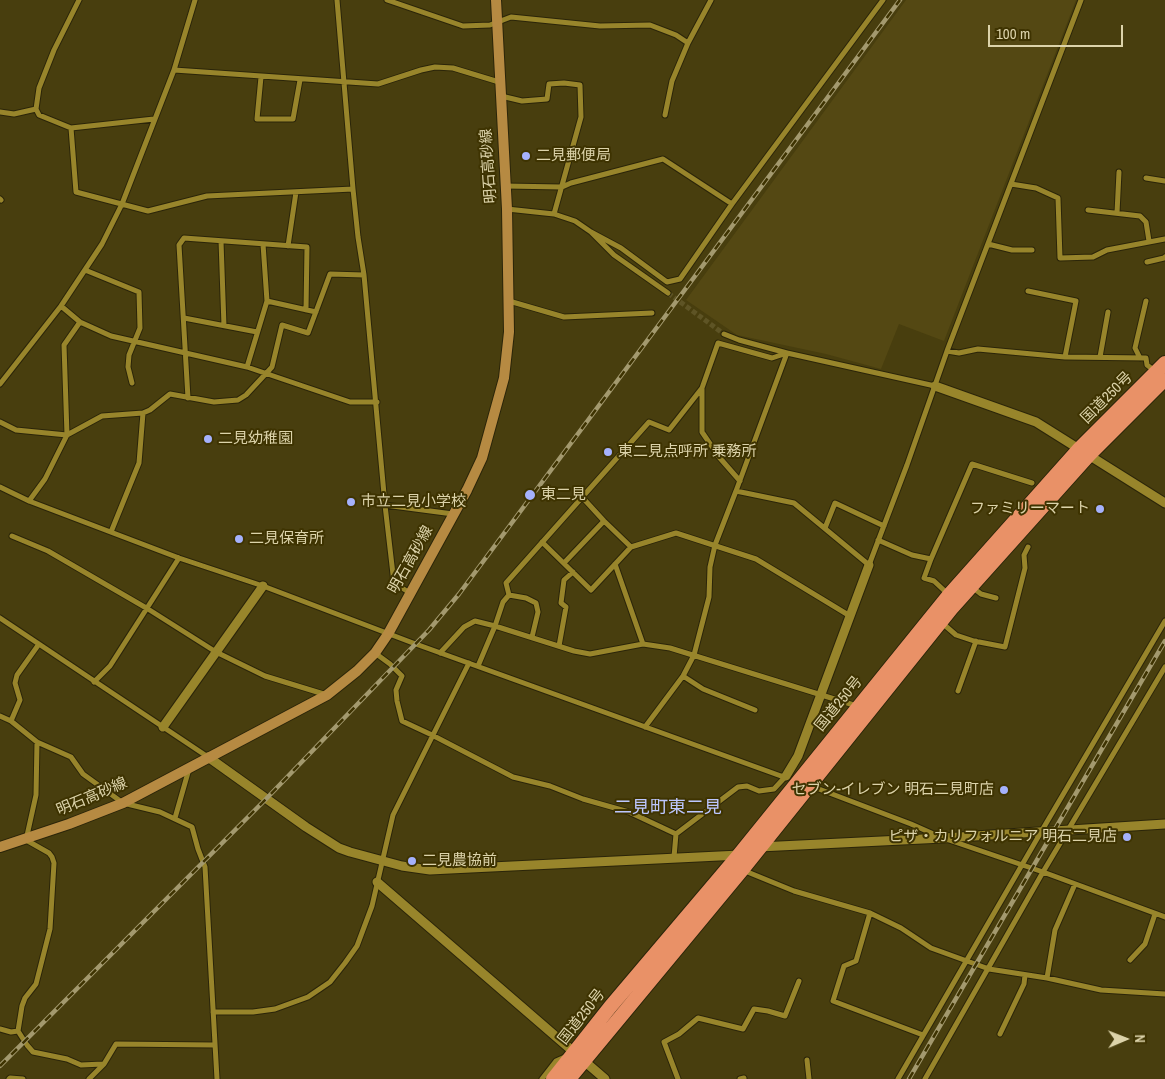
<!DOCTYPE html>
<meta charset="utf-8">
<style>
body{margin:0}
#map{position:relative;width:1165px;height:1079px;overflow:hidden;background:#483e0e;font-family:"Archivo Narrow",sans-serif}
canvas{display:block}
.north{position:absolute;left:1100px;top:1014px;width:50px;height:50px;-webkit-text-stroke:4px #3e3301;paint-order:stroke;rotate:89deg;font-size:14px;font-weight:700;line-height:20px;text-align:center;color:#dcd3aa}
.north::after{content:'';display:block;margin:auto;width:18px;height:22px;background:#dcd3aa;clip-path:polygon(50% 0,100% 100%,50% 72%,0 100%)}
.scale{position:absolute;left:988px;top:25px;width:135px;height:22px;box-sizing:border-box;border:2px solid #dcd3aa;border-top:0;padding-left:6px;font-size:15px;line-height:18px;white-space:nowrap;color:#dcd3aa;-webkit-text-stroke:4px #3e3301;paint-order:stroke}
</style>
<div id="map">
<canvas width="1165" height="1079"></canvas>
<div class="north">N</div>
<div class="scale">100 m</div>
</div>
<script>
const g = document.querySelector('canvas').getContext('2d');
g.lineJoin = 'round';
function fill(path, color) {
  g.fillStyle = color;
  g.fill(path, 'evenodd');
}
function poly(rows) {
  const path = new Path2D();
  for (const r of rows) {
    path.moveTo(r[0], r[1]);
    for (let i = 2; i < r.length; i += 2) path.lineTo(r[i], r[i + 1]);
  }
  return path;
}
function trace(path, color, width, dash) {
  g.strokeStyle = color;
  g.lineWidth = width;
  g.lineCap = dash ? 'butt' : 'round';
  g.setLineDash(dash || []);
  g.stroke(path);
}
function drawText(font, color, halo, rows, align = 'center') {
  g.font = font + ' "Archivo Narrow","Noto Sans JP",sans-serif';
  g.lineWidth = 4;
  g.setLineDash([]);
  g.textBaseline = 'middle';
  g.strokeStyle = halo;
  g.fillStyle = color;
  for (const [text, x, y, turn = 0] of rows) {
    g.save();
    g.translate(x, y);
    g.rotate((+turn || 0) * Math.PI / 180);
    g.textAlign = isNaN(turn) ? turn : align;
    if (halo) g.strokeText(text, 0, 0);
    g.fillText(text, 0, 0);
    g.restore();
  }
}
fill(poly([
 [906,0,1076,0,944,341,899,324,881,369,826,354,737,335,686,300]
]), '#544813');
trace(poly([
 [668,293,724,334]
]), '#5e5425', 5, [5, 2.5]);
const minor = poly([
 [79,0,54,50,39,88,36,109,39,115,71,128,154,119],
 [337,0,353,189,358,237,364,275,385,505,394,583,410,593],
 [387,0,463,26,490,25,511,17,600,26,650,25,676,35,688,43],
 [174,70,378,84,421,70,435,67,453,68,499,82],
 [261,77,257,119,293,119,300,80],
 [501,96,522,101,547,99,549,84,564,83,580,85,581,117,554,214],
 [0,112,14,114,36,109],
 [665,115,672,81,688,43,711,0],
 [71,128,76,192,148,211,207,196,353,189],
 [1146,178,1165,181],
 [1011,184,1036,188,1058,198,1060,258,1093,257,1107,250,1165,239],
 [505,186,562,187,571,183,663,159,732,204],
 [0,199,1,200],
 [507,209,554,214,575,221,591,232,614,255,668,293],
 [1088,210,1140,216,1146,222,1149,241],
 [1117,213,1119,172],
 [591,232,621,248,667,282,680,279,732,204,883,0],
 [221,241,224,326],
 [988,244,1012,250,1032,250],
 [288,246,296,192],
 [1147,262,1164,258,1165,257],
 [85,270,139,292,140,328,129,355,128,367,132,383],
 [1028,291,1076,301,1065,357],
 [267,301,316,312],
 [509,301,564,317,652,313],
 [184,318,257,332],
 [80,322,111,336,247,367,350,402,377,402],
 [724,334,739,340,787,353,736,491,794,503,869,565,907,465,947,351,1081,0],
 [947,351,959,353,978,349,1065,357,1146,358,1147,365,1155,371],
 [1100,357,1108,312],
 [1140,358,1135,348,1146,301],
 [247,367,267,301,263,244],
 [0,384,61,306,102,244,122,204,174,70,195,0],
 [702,389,702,432,719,457,740,481],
 [188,398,179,245,184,238,307,247,306,310],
 [0,422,16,430,67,435,102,416,143,413,150,410,170,394,214,402,238,400,246,395,272,367,282,325,308,333,330,274,364,275],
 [0,487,29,501,179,558,263,586,413,643,781,776,787,777],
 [582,497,604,521,631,547,676,533,756,559,850,616],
 [29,501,45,479,67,435,64,345,80,322,61,306],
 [385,505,453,514],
 [825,528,835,503,884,526],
 [111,532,139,463,143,413],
 [12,536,48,551,148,609,216,652,265,676,327,695],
 [878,540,912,555,931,559,972,464,1032,483],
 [542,542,591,590,631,547],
 [931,559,924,578,934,581,949,595],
 [564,563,604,521],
 [615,564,643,644],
 [972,587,981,594,996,598],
 [509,595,506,583,649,422,669,430,702,388,718,343,772,358,787,353,935,386],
 [509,595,526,598,536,603,538,612,532,637],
 [0,618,208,757],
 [941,622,956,635,974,641,1005,647,1025,568,1024,555,1028,547],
 [559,646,566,607,561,603,564,580,573,572],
 [375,653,390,664,402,676,396,690,397,701,402,721,432,735,513,777,550,786,583,799,629,812,676,834],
 [440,653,464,627,475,621,495,626,574,651,590,654,643,644,670,648,857,706],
 [478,666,495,626,503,602,509,595],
 [683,676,703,689,755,710],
 [94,682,110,666,179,558],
 [958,691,976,641],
 [0,716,11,721,37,742,71,757,83,774,123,803,160,812,192,827,198,849,205,867,217,1079],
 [11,721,20,700,15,683,17,675,39,644],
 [645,727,683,676,694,655,709,597,710,567,715,545,736,491],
 [811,786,911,824,938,836],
 [175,818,189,769],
 [949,840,1043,872,1165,917],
 [674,857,676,834,738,787,747,786,759,791,774,789,786,776],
 [745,871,794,891,870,913,901,928,931,948,989,969,1047,978,1101,990,1165,994],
 [870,913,856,961,844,966,833,1001,923,1035],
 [1130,960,1145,944,1155,914],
 [1047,978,1055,930,1075,884],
 [213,1012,253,1012,275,1009,308,997,330,982,345,963,357,946,372,906,393,815,469,663],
 [0,1029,11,1032,18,1031,27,1045,33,1052,67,1059,81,1065,103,1064],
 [18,1031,22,1006,25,998,36,984,50,929,54,863,52,857,49,853,26,840,36,795,37,742],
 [1000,1034,1024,984,1025,975],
 [807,1060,809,1079],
 [9,1079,10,1078,23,1079],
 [89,1079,104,1064,116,1044,214,1045],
 [542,1079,556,1061,565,1057],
 [678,1079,664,1042,679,1034,698,1018,743,1029,754,1009,768,1011,785,1016,799,981],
 [740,1079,744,1078],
 [898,1079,1041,832,1165,621],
 [925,1079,1043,872,1165,667]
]);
const tertiary = poly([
 [935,386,1036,422,1165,503],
 [163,727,263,586],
 [208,757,306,827,339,848,350,852,402,866,430,870,450,869,740,855],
 [786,776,798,756,869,565],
 [759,847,943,838,1165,824],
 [377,882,605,1079]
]);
const secondary = poly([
 [0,847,69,824,123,803,327,695,357,671,375,653,388,634,467,490,482,458,504,378,509,332,507,209,496,0]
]);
const trunk = poly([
 [553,1079,610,1007,738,856,949,595,1079,449,1165,363],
 [569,1079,742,870,951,609,1089,455,1165,379]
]);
trace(minor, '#2b2509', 7);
trace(tertiary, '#2b2509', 11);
trace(secondary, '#2b2509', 12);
trace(trunk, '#2b2509', 16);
trace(minor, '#98852b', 5);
trace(tertiary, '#98852b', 9);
trace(secondary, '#b68a42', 10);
trace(trunk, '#e99167', 14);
const rail = poly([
 [0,1066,266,799,429,630,459,594,900,0],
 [909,1079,1165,641]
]);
trace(rail, '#a3996e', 4.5);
trace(rail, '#3e3301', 2.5, [8]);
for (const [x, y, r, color] of [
 [526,156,5,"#a5b1fc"],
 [208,439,5,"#a5b1fc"],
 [608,452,5,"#a5b1fc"],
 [530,495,6,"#a5b1fc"],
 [351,502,5,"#a5b1fc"],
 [1100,509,5,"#a5b1fc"],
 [239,539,5,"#a5b1fc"],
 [1004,790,5,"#a5b1fc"],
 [1127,837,5,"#a5b1fc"],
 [412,861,5,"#a5b1fc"]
]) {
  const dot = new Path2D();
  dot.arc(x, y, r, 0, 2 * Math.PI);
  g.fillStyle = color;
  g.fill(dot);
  trace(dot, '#3e3301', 2);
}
drawText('15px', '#dcd3aa', '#3e3301', [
 ["二見郵便局",536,156],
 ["二見幼稚園",218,439],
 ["東二見点呼所 乗務所",618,452],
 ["東二見",541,495],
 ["市立二見小学校",361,502],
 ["ファミリーマート",1090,509,"right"],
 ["二見保育所",249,539],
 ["セブン-イレブン 明石二見町店",994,790,"right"],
 ["ピザ・カリフォルニア 明石二見店",1117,837,"right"],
 ["二見農協前",422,861]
], 'left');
drawText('15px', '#dcd3aa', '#3e3301', [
 ["明石高砂線",489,166,-94],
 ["国道250号",1107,398,-45],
 ["明石高砂線",411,560,-61],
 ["国道250号",839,704,-51],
 ["明石高砂線",92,797,-23],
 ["国道250号",582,1017,-52]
]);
drawText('18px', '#bcc6fe', '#3e3301', [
 ["二見町東二見",668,808]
]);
</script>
